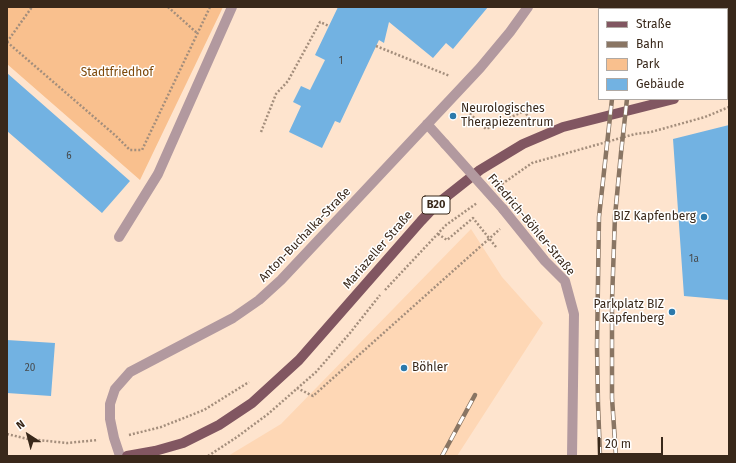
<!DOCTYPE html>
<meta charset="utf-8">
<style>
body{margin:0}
#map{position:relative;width:736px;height:463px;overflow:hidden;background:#fee4ce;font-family:"Fira Sans",sans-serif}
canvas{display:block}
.frame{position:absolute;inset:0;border:8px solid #39281a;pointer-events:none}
.legend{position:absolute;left:598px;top:8px;width:130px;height:92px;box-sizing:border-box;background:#fff;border:1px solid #b0a9a3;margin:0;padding:5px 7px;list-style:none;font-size:12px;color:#39281a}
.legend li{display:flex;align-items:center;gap:8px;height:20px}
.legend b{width:20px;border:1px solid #b0a9a3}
.north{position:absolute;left:8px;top:415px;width:40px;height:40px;-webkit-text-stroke:3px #fff;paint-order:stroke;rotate:324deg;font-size:11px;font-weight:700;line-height:16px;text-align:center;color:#39281a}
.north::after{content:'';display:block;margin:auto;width:14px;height:18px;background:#39281a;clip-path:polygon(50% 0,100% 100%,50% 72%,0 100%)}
.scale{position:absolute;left:598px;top:437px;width:65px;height:18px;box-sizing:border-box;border:2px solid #39281a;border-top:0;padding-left:5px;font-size:12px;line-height:14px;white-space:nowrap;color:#39281a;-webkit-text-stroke:3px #fff;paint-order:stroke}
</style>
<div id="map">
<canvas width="736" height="463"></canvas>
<div class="frame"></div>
<ul class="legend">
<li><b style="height:5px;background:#815661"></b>Straße</li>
<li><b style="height:5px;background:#897563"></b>Bahn</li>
<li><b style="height:11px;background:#f9c08e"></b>Park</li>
<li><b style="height:11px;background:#72b2e2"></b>Gebäude</li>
</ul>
<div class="north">N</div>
<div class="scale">20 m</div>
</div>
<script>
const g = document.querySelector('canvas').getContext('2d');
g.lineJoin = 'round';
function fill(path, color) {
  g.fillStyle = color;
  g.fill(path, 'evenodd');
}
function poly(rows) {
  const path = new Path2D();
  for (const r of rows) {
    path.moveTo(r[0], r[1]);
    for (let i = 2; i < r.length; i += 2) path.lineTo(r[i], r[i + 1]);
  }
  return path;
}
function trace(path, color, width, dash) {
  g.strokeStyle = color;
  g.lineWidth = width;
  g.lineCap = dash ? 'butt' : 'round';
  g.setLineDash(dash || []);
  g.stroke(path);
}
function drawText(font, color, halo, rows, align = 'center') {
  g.font = font + ' "Fira Sans",sans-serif';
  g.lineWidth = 3;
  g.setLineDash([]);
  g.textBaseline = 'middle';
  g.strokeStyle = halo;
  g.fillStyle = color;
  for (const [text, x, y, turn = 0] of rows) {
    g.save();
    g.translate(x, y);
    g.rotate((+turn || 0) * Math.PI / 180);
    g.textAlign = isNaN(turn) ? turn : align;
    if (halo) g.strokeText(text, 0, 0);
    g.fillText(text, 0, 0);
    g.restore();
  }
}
fill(poly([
 [471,229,502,277,543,323,457,456,228,456,281,424]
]), '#fed7b5');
fill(poly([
 [7,7,223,7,140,180,7,64],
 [656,7,729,7,729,43,727,44,727,9,656,9]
]), '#f9c08e');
fill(poly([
 [338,7,488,7,453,49,446,43,433,58,389,22,384,43,379,40,340,123,335,121,322,148,289,132,301,106,293,102,301,86,310,90,325,60,315,55],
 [7,73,130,181,102,213,7,131],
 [729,125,729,300,684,296,673,139],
 [7,340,55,343,51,396,7,393]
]), '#72b2e2');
trace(poly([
 [168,7,197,33],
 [7,42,116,136,130,150,142,150,210,7],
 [7,42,32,7],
 [376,46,450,76],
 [727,62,729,61],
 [464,108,486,129,524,111,533,123],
 [261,132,276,94,288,81,320,22,329,26],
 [502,184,532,163,635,134,651,132,705,117,729,107],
 [438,234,447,240,473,218,496,247],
 [385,290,446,225,477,203],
 [297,388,313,396,500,229],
 [7,434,28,439,67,443,98,440],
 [129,435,161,427,204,410,249,382],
 [208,456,237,437,268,414,316,372,350,333,380,295]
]), '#a48e7c', 2.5, [2, 2]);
trace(poly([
 [427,124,445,144],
 [503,209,545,261,565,281,574,314,572,456],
 [119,237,158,174,232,7],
 [120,456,114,438,110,419,110,404,115,389,130,372,233,318,259,300,281,280,480,68,510,32,528,7]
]), '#b2999f', 10);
trace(poly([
 [727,82,729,81],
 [127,456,155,451,183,443,219,425,252,403,299,360,421,221,437,204,480,170,523,144,563,127,674,99]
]), '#815661', 10);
const rail = poly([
 [624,9,624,7],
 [641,9,641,7],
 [442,456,475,395],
 [600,456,598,404,597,346,599,217,612,99],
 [616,456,612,398,612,301,615,216,621,153,627,99]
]);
trace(rail, '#897563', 4.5);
trace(rail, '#fff', 3, [9]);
trace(poly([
 [445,144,503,209]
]), '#b2999f', 10);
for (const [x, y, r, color] of [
 [453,116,4,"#2c79ab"],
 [704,217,4,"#2c79ab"],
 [672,312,4,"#2c79ab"],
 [404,368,4,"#2c79ab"]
]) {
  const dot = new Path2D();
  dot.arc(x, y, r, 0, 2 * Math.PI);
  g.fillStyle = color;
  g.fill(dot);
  trace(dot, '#fff', 1.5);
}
drawText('10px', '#474a4c', null, [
 ["1",341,61],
 ["6",69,156],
 ["1a",694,259],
 ["20",30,368]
]);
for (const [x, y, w] of [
 [436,205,28]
]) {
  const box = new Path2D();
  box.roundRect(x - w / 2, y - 9, w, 18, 3);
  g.fillStyle = '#fff';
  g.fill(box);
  trace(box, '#39281a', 1);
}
drawText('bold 11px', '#39281a', null, [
 ["B20",436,205]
]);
drawText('12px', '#7d4809', '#fff', [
 ["Stadtfriedhof",117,73]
]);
drawText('12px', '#39281a', '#fff', [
 ["Neurologisches",461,109],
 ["Therapiezentrum",461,123],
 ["BIZ Kapfenberg",696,217,"right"],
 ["Parkplatz BIZ",664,305,"right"],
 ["Kapfenberg",664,319,"right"],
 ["Böhler",412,368]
], 'left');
drawText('12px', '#39281a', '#fff', [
 ["Friedrich-Böhler-Straße",531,225,50],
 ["Anton-Buchalka-Straße",305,235,-46],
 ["Mariazeller Straße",378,250,-49]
]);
</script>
